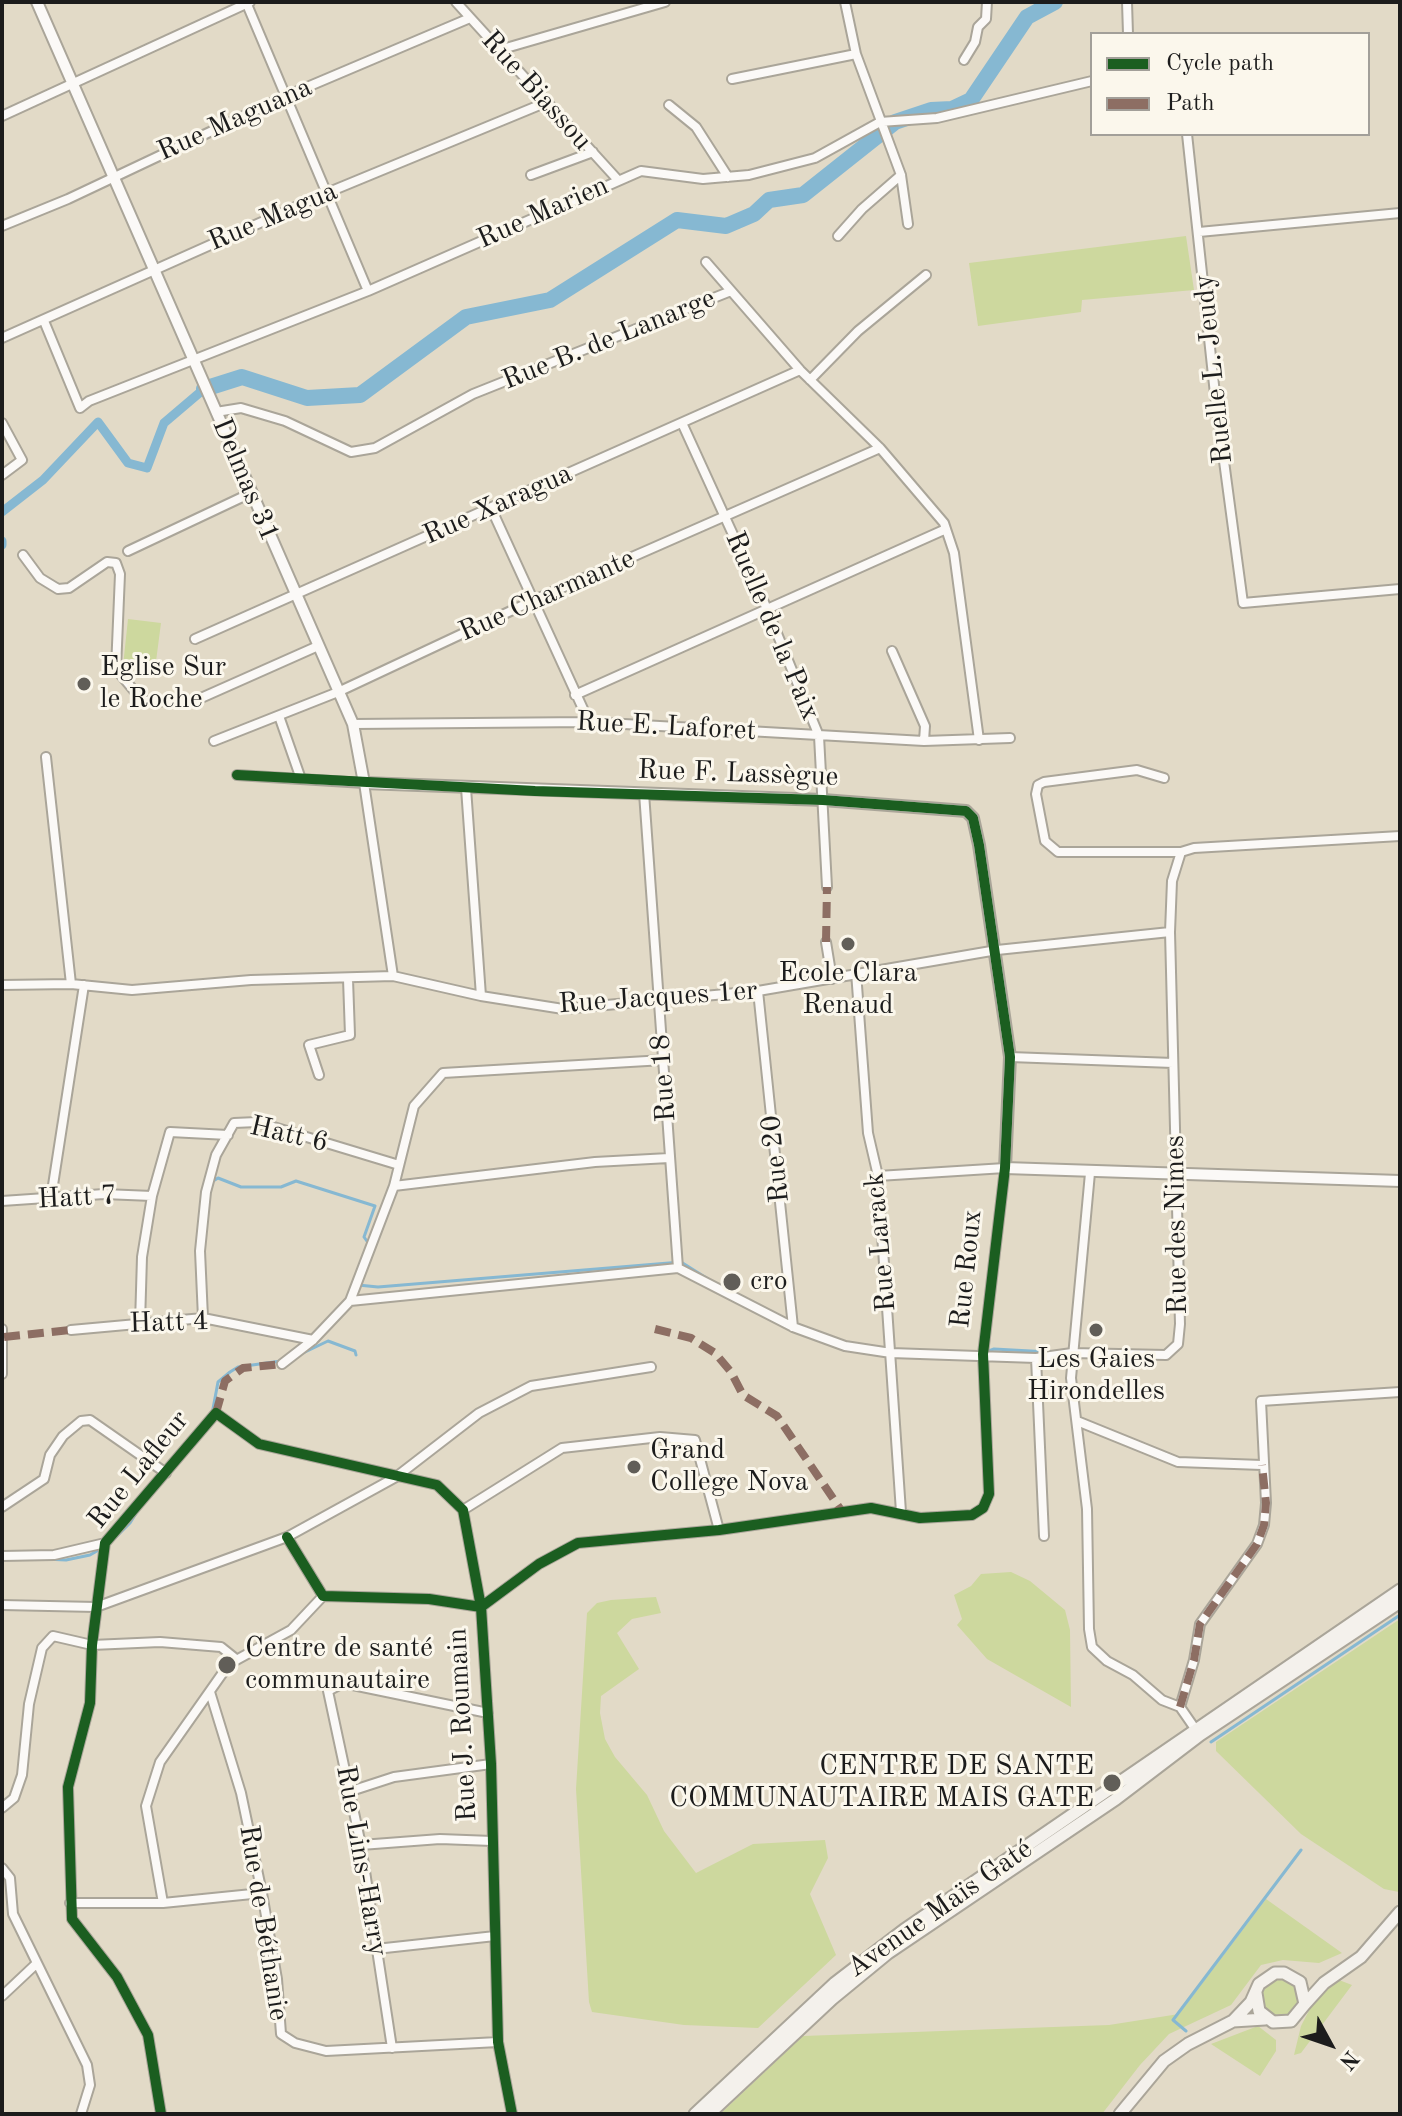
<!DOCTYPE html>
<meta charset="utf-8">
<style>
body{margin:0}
#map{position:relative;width:1402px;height:2116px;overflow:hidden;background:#e2dac7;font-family:"Old Standard TT",serif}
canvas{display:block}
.frame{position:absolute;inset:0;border:4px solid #1c1c1c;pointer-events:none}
.legend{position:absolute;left:1090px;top:32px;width:280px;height:104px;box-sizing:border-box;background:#fbf7ec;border:2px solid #a29f99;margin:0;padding:10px 14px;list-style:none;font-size:24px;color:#1c1c1c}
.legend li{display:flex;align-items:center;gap:16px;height:40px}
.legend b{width:40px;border:2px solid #a29f99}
.north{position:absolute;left:1290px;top:2004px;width:80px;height:80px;-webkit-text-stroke:6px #fbf7ec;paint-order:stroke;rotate:130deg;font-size:22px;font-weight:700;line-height:32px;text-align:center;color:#1c1c1c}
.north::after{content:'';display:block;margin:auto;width:28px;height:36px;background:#1c1c1c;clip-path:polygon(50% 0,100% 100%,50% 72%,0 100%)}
</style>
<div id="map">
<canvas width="1402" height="2116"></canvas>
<div class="frame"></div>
<ul class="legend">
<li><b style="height:10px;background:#1b5e20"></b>Cycle path</li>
<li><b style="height:10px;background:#8d6e63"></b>Path</li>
</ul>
<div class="north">N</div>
</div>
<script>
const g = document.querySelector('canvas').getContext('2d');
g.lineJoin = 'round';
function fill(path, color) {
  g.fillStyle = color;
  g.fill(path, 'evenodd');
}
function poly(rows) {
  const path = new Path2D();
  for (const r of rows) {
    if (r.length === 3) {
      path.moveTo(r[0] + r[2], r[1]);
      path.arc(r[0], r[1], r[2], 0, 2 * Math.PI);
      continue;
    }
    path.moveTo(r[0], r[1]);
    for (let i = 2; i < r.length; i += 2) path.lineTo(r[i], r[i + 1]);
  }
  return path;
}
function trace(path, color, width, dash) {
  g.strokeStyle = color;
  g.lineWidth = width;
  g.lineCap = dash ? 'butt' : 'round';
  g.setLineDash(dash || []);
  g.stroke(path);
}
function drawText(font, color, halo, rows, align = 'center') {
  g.font = font + ' "Old Standard TT",serif';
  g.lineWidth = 6;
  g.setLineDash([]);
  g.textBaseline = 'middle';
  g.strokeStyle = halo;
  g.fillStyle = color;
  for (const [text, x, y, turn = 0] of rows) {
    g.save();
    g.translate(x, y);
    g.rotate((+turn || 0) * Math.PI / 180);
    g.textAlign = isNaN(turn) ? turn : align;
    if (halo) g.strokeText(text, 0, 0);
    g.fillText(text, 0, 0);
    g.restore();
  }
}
fill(poly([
 [1186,236,1194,290,1082,300,1081,312,978,326,969,263],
 [128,619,161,623,155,669,123,666],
 [1011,1572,1030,1581,1065,1610,1070,1630,1071,1707,987,1659,957,1625,962,1619,954,1595,971,1586,981,1574],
 [656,1597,661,1613,632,1619,617,1633,639,1669,601,1696,600,1713,605,1739,615,1757,647,1795,664,1831,696,1873,753,1844,825,1840,828,1858,810,1894,836,1955,758,2028,684,2025,592,2012,589,2002,576,1789,587,1613,597,1603,611,1600],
 [1400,1619,1400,1891,1399,1892,1384,1889,1301,1834,1216,1751,1216,1742],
 [1266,1899,1342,1953,1319,1963,1283,1960,1261,1965,1231,2005,1169,2034,1140,2065,1102,2114,720,2114,803,2036,1109,2025,1179,2014],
 [1280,1998,18],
 [1339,1980,1352,1985,1301,2053,1294,2055,1301,2026,1314,2001],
 [1258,2026,1276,2040,1276,2051,1260,2076,1211,2044]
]), '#cdd89e');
trace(poly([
 [210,1183,218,1178,241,1187,281,1187,296,1181,375,1206,364,1237,369,1244],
 [358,1285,378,1287,681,1262,708,1279],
 [986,1352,994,1349,1049,1352],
 [303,1353,328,1341,355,1351,356,1355],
 [212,1414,218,1382,230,1372,238,1367,281,1361],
 [162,1470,175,1455],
 [45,1559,66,1560,90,1555,109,1544,130,1523,140,1507],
 [1211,1742,1400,1615],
 [1186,2031,1173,2020,1301,1850]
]), '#86b8d2', 3);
trace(poly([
 [2,512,43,480,98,422,128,463,147,468,164,423,204,389],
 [2,541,2,545]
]), '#86b8d2', 9);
trace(poly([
 [204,389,242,377,307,398,360,395,466,317,550,300,677,220,726,226,754,214,769,200,803,195,895,122,931,110,952,109,971,100,1027,17,1055,2]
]), '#86b8d2', 16);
const minor = poly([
 [246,2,368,291],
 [456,2,617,179],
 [845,2,856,54,901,175,908,224],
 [1127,2,1128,34],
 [499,50,665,2],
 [964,60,975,42,978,27,986,19,987,2],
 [732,79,856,54],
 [669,105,696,127,728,177],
 [2,116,250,2],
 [1187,134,1215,394,1243,603,1400,589],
 [531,175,593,152],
 [2,226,68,199,286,96,470,18],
 [1199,232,1400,213],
 [838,236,862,209,901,175],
 [706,262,800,370,880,448,944,523,954,553,979,740],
 [44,321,80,408,89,401,368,291,641,171,703,179,749,175,815,158,880,122,937,118,1092,81],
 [2,338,329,192,547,102],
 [810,380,858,331,926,275],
 [216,412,241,408,285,421,351,452,375,448,473,394,731,291],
 [2,423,22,460,2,475],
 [682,423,767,609,819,736,827,887],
 [491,508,589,722],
 [128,551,251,493],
 [23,555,40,578,58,589,69,588,107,562,116,563,120,574,116,669,136,693],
 [195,639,800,370],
 [892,651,925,726,924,741],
 [575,695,946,529],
 [146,701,192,702,318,646],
 [279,716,301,779],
 [353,724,589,722,924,741,1010,738],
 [214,741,338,692,532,601,880,448],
 [46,757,71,984],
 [237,775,364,783,393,976],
 [1164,778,1137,770,1044,782,1038,785,1036,794,1045,841,1058,852,1181,852],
 [466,788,481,996],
 [644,793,678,1268],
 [826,942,832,979],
 [856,972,868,1133,878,1176,901,1512],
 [2,985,71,984,132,990,251,980,393,976,481,996,563,1009,758,991,997,950,1170,932],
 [758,991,793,1327],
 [1010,1057,1173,1063],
 [319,1075,309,1045,350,1035,348,979],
 [1090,1173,1071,1378,1087,1509,1089,1629,1092,1647,1107,1661,1133,1675,1162,1700,1180,1707,1198,1733],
 [394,1186,595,1162,669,1158],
 [51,1198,84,985],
 [2,1201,104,1194,152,1196],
 [678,1268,793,1327,845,1346,891,1353,1036,1358,1072,1353,1166,1355,1178,1344,1180,1324,1170,932,1172,881,1181,852,1194,848,1400,836],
 [350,1301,678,1268],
 [203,1318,200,1251,206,1192,216,1155,234,1123,257,1122,399,1165],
 [140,1323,142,1257,152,1196,170,1132,228,1135],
 [2,1329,2,1374],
 [71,1330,203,1318,313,1340],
 [1036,1358,1044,1536],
 [282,1364,313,1340,350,1301,394,1186,414,1106,443,1073,664,1060],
 [1077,1421,1178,1462,1262,1465],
 [2,1507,44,1479,50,1455,63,1436,81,1421,90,1420,166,1473],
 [463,1510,562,1448,660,1437,695,1440,719,1530],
 [287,1537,323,1596,429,1599,481,1607,539,1564,578,1543,719,1530,871,1508,920,1518,972,1515,983,1508,989,1494,983,1354,1005,1168,878,1176],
 [2,1556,54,1555,105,1543],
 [2,1605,96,1607,287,1537,396,1477,479,1413,531,1386,651,1367],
 [210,1692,241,1793,262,1893,277,1979,281,2034,295,2043,326,2051,498,2042],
 [1180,1707,1194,1660,1200,1624,1257,1544,1264,1525,1266,1503,1261,1401,1400,1392],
 [351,1791,394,1777,491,1764],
 [2,1808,14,1798,22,1775,29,1704,42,1648,53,1636,92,1645,160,1642,221,1647,236,1659],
 [361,1845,440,1839,492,1841],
 [2,1868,10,1878,13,1914,87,2065,90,2085,81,2114],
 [70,1903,163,1903,262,1893],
 [163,1903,146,1806,160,1762,229,1664,291,1630,323,1596],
 [376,1949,495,1936],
 [2,1996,35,1965],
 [392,2048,361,1845,328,1691,343,1683,488,1713],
 [161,2114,148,2035,117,1977,72,1919,68,1787,90,1703,92,1645,105,1543,216,1413,259,1444,437,1485,463,1510,481,1607,491,1764,498,2042,512,2114]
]);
const tertiary = poly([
 [37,2,353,724,364,783,823,800,966,811,973,818,979,845,1010,1057,1005,1168,1400,1181]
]);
const secondary = poly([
 [1305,2004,1324,1983,1361,1957,1400,1912],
 [1233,2021,1251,2002,1259,1984,1275,1973,1284,1973,1300,1982,1305,2004,1291,2021,1273,2022,1259,2011,1256,1993],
 [695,2114,835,1983,904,1930,1400,1590],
 [709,2114,832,1999,888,1953,1116,1799,1200,1735,1400,1602],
 [1120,2114,1164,2061,1188,2044,1233,2021,1265,2019]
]);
trace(minor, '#aaa599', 12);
trace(tertiary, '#aaa599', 14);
trace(secondary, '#aaa599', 15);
trace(minor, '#fbf9f7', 8);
trace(tertiary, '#fbf9f7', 10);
trace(secondary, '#f4f1ec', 11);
trace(poly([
 [826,942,827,887],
 [655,1329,691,1338,715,1353,731,1372,743,1395,777,1416,843,1513],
 [4,1337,71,1330],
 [216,1413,225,1381,243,1368,282,1364],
 [1180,1707,1194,1660,1200,1624,1257,1544,1264,1525,1266,1503,1262,1465]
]), '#8d6e63', 8, [16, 8]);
trace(poly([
 [237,775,535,791,823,800,966,811,973,818,979,845,1010,1057,1005,1168,983,1354,989,1494,983,1508,972,1515,920,1518,871,1508,719,1530,578,1543,539,1564,481,1607,429,1599,323,1596,287,1537],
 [161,2114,148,2035,117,1977,72,1919,68,1787,90,1703,92,1645,105,1543,216,1413,259,1444,437,1485,463,1510,481,1607,491,1764,498,2042,512,2114]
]), '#1b5e20', 10);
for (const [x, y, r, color] of [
 [84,684,8,"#615e58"],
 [848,944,8,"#615e58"],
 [732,1282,10,"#615e58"],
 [1096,1330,8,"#615e58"],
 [634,1467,8,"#615e58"],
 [227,1665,10,"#615e58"],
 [1112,1783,10,"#615e58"]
]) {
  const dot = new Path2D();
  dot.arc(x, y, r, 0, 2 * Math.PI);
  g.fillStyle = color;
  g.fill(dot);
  trace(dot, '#fbf7ec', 3);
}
drawText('28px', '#1c1c1c', '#fbf7ec', [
 ["Rue Biassou",536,91,48],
 ["Rue Maguana",235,120,-24],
 ["Rue Marien",543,213,-24],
 ["Rue Magua",273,217,-23],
 ["Rue B. de Lanarge",609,340,-22],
 ["Ruelle L. Jeudy",1214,369,-96],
 ["Delmas 31",245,480,67],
 ["Rue Xaragua",498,505,-24],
 ["Rue Charmante",547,596,-24],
 ["Ruelle de la Paix",772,626,67],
 ["Rue E. Laforet",666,727,3],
 ["Rue F. Lassègue",738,774,2],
 ["Rue Jacques 1er",658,998,-4],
 ["Rue 18",664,1078,-94],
 ["Hatt 6",289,1135,13],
 ["Rue 20",776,1159,-96],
 ["Hatt 7",77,1198,-3],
 ["Rue des Nimes",1177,1225,-91],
 ["Rue Larack",881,1242,-95],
 ["Rue Roux",967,1269,-84],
 ["Hatt 4",169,1323,-2],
 ["Rue Lafleur",139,1470,-51],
 ["Rue J. Roumain",463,1725,-93],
 ["Rue Lins-Harry",361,1861,80],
 ["Avenue Maïs Gaté",940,1909,-35],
 ["Rue de Béthanie",263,1923,81]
]);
drawText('28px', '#1c1c1c', '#fbf7ec', [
 ["Eglise Sur",100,668],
 ["le Roche",100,700],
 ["Ecole Clara",848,974,"center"],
 ["Renaud",848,1006,"center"],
 ["cro",750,1282],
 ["Les Gaies",1096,1360,"center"],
 ["Hirondelles",1096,1392,"center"],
 ["Grand",650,1451],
 ["College Nova",650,1483],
 ["Centre de santé",245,1649],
 ["communautaire",245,1681],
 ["CENTRE DE SANTE",1094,1767,"right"],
 ["COMMUNAUTAIRE MAIS GATE",1094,1799,"right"]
], 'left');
</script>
